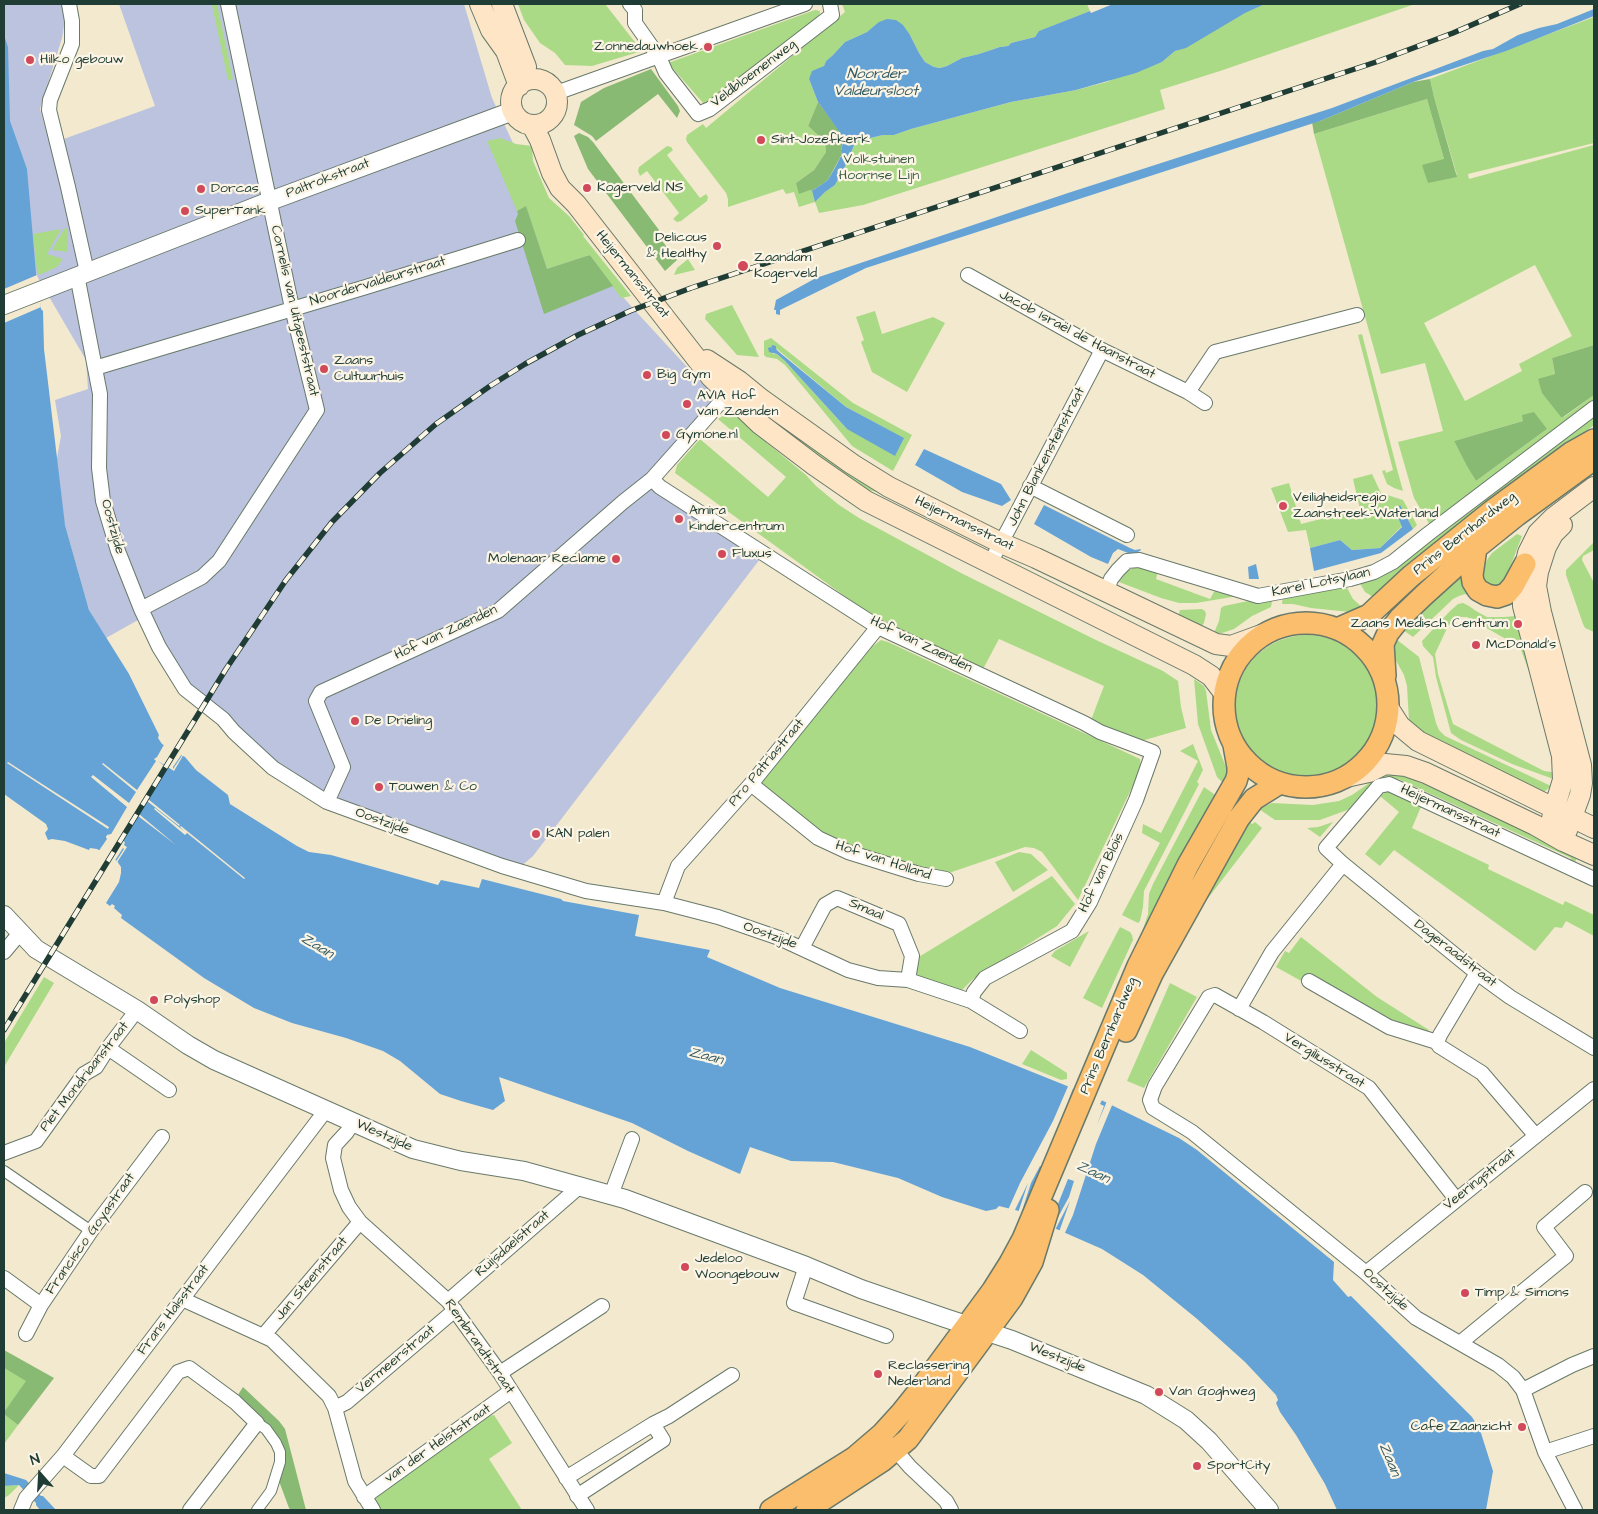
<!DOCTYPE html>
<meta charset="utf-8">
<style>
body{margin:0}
#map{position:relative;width:1598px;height:1514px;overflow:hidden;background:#f2e9ce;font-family:"Architects Daughter",sans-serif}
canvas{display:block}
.frame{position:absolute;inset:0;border:5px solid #1f3d34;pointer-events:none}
.north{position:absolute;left:15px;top:1449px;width:50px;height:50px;-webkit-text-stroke:4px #fcf5e5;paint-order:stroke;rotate:341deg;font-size:14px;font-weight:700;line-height:20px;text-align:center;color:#1f3d34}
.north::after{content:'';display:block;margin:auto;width:18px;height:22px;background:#1f3d34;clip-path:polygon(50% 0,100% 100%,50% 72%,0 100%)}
</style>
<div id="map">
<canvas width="1598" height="1514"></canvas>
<div class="frame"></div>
<div class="north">N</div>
</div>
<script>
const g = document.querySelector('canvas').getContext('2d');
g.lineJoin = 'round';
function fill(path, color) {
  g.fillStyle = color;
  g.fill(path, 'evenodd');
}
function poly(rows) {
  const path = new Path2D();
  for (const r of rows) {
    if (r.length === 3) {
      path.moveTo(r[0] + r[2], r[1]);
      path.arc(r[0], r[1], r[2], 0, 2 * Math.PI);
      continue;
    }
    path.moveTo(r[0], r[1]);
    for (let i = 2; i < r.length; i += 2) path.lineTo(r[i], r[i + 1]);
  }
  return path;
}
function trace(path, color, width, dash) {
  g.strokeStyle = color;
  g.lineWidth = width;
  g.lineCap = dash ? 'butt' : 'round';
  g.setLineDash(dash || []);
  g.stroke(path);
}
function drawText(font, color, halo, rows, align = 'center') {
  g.font = font + ' "Architects Daughter",sans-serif';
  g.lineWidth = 4.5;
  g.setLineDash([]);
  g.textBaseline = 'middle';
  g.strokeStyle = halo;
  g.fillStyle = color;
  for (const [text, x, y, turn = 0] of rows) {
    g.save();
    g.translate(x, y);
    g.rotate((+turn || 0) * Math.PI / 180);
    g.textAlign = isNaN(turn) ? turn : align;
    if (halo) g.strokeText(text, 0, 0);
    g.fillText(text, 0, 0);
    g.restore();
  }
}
fill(poly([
 [4,4,63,4,65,20,62,38,40,109,50,144,155,106,119,4,464,4,492,98,541,203,630,305,722,405,652,490,760,559,533,856,518,869,337,801,246,751,164,658,95,483,95,501,138,620,106,638,89,610,65,525,52,485,61,436,55,400,88,389,86,360,34,271,6,120]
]), '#bcc3de');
fill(poly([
 [217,4,233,79,228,80,212,5],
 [518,4,605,4,642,51,592,66,565,65,555,53,540,43,524,20],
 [842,4,1087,4,1090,11,1040,31,1035,37,1011,43,1008,46,1000,47,979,54,962,58,947,66,940,68,934,67,925,62,919,53,910,35,876,25,867,32,845,42,833,55,826,61,824,66,809,79,818,102,808,126,819,136,825,144,826,152,814,170,796,183,812,191,815,202,825,192,835,185,848,161,854,145,857,141,883,135,894,135,911,129,1011,102,1076,90,1107,82,1118,77,1125,76,1162,62,1175,51,1186,47,1245,12,1265,4,1415,4,1220,71,1160,90,1165,109,863,205,819,213,815,202,799,207,794,192,786,194,783,189,728,207,728,199,726,193,687,142,686,139,687,135,703,124,706,128,845,12],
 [815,10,820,11,819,17,704,104,668,63],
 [1594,17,1594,143,1468,174,1469,179,1594,145,1594,345,1552,358,1555,374,1538,380,1564,417,1594,395,1594,404,1430,525,1414,498,1398,442,1443,431,1425,363,1381,374,1314,134,1427,99,1444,159,1457,175,1434,97,1430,79],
 [1535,265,1572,336,1519,364,1522,371,1465,401,1424,323],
 [1523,421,1547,429,1476,481,1454,441],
 [500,138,516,144,532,146,533,161,549,198,569,216,584,235,583,236,631,296,621,298,590,255,547,269,526,207,517,211,487,141],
 [667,146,671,147,673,150,667,155,700,198,706,194,708,197,707,201,681,221,677,222,673,219,679,213,647,171,640,176,638,171,639,167],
 [68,228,68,252,52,250,64,229],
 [61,229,47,254,63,259,57,267,39,275,37,270,33,234],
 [688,259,695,270,674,275,677,268],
 [732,305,759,357,737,355,705,319,706,314],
 [875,311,882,334,933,317,945,323,907,392,872,372,861,342,864,340,856,317],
 [1362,334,1397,469,1403,491,1394,488,1387,484,1382,471,1385,470,1386,473,1393,470,1358,335],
 [771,338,853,403,912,435,893,471,852,446,785,365,777,359,766,357,764,355,764,341],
 [771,349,777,349,846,407,903,438,847,429,785,361,777,354,773,354],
 [754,402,884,494,865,489,749,408],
 [726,414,733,414,741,417,767,443,806,475,816,486,839,505,859,518,961,573,1096,640,1163,671,1178,681,1181,707,1186,728,1138,742,1091,720,1104,686,999,639,983,669,898,629,854,603,675,473,677,465,700,439,768,497,786,477,718,419],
 [1594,414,1594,425,1392,578,1373,597,1365,592,1359,582],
 [1372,474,1381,493,1403,500,1417,525,1413,529,1400,506,1395,510,1402,526,1380,548,1352,550,1340,540,1310,548,1306,530,1288,532,1271,488,1289,483,1301,524,1360,509,1353,479],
 [1517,534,1522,536,1504,583,1498,588,1483,582,1481,574,1487,560,1492,553],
 [1594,542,1594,550,1583,556,1582,560,1594,583,1594,632,1585,628,1583,624,1566,575,1566,570],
 [1136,567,1158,571,1156,579,1210,599,1216,588,1238,596,1196,603,1179,603,1161,598,1119,582,1127,571],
 [1459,574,1513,597,1515,604,1503,607,1491,607,1484,605,1472,597,1465,594,1459,596,1453,599,1413,637,1403,630],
 [1346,586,1353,599,1363,608,1350,612,1311,608,1293,604,1282,604,1283,595],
 [1273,596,1271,607,1252,616,1234,629,1222,633,1214,633,1219,621,1221,608,1224,606],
 [1463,603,1469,606,1476,611,1487,617,1504,617,1515,616,1532,671,1532,680,1520,647,1467,617,1461,617,1453,621,1448,626,1435,654,1438,674,1453,724,1544,771,1558,773,1556,780,1512,764,1461,740,1451,733,1436,677,1433,657,1423,646,1422,641,1450,611,1458,604],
 [1202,609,1205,611,1206,614,1204,623,1201,627,1178,616,1180,610],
 [1307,707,72],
 [1396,639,1419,657,1436,723,1439,730,1445,736,1551,786,1544,792,1417,730,1409,721,1407,686,1404,675,1394,657,1393,649],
 [881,640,888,642,1140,759,1141,767,1137,777,1078,900,1042,852,1034,848,1025,847,946,874,867,857,836,843,756,785,873,646],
 [1194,679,1204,686,1206,691,1211,730,1226,767,1228,780,1226,786,1217,777,1198,724],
 [1193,744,1203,770,1197,782,1199,784,1144,891,1143,907,1140,921,1138,923,1122,915,1160,843,1142,833,1143,824,1161,833,1198,761,1180,751],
 [1385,774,1403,776,1426,785,1579,854,1574,864,1569,862,1571,858,1398,779,1396,782,1372,785,1350,809,1320,820,1275,820,1259,809,1272,803,1313,805,1339,801,1352,795,1378,777],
 [1204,787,1214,794,1218,799,1146,934,1142,932,1148,914,1149,894,1153,884],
 [1394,790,1423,802,1412,828,1489,865,1488,869,1563,905,1565,901,1594,915,1594,936,1566,921,1562,928,1555,927,1535,951,1394,850,1380,866,1365,854,1399,812,1380,796,1386,792],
 [1248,821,1252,824,1255,822,1262,828,1202,906,1189,929],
 [1333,822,1320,837,1307,828,1318,827],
 [1019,852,1031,854,1048,870,1013,892,995,862],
 [1052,876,1075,904,1057,926,973,979,962,990,919,977,913,974,917,958],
 [1120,927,1130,932,1132,935,1133,940,1102,1008,1083,998],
 [1089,931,1070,967,1051,956,1055,951],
 [1301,937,1377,997,1429,1030,1426,1034,1387,1019,1303,982,1276,967,1285,951,1289,953],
 [44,977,54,983,4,1067,4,1043],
 [1170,983,1197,997,1144,1088,1127,1081],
 [1031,1050,1067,1073,1067,1079,1061,1080,1022,1064],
 [4,1368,27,1381,4,1412,5,1415,18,1425,4,1444],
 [494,1415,512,1443,489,1459,522,1510,372,1510,368,1504,487,1416],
 [19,1485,9,1495,4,1498,4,1486]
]), '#abda87');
fill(poly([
 [651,69,678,106,680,111,677,118,658,94,596,141,592,136,574,125,581,102,589,97,604,88],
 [1430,79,1434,97,1457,177,1428,183,1422,165,1444,159,1427,99,1314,134,1312,122,1320,121,1413,82],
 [818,102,844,137,841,151,842,154,828,180,812,191,810,190,799,194,796,183,814,170,826,152,825,144,819,136,808,126],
 [579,133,588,137,593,142,659,230,656,233,677,260,665,271,588,169,574,136],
 [526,206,547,269,590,255,613,286,544,314,515,221,518,214,517,211],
 [1594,345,1594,395,1563,417,1561,417,1542,393,1538,379,1555,374,1552,358],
 [1534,412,1547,429,1476,481,1467,466,1454,441,1523,421,1522,415],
 [4,1350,54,1378,18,1425,5,1415,4,1412,26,1381,4,1368],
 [243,1387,279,1421,285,1429,306,1510,291,1510,289,1508,279,1481,277,1461,273,1449,236,1398]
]), '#88ba74');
fill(poly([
 [1113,4,1265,4,1245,13,1186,48,1175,51,1162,62,1136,73,1076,90,1011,102,911,129,894,135,883,135,857,141,854,145,848,161,835,185,825,192,815,202,812,191,828,180,836,166,842,154,841,151,844,138,818,102,809,79,812,71,824,66,826,61,833,55,845,42,867,32,879,22,887,19,896,20,903,25,910,35,919,53,925,62,934,67,940,68,947,66,962,58,979,54,1000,47,1008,46,1011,43,1035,37,1039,31,1090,11,1091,13],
 [1594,9,1594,16,1506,51,1413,82,1320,121,866,268,780,310,780,315,776,314,776,310,774,310,776,300,816,278,1068,193,1332,108,1483,51,1493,49,1518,35,1539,28,1557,24],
 [4,35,8,47,10,121,27,169,36,273,41,309,43,311,44,349,65,525,89,610,129,674,159,735,158,738,162,744,185,757,196,770,228,795,230,804,297,846,309,852,331,855,438,885,441,880,479,888,482,879,561,899,563,901,639,915,635,936,710,950,707,957,780,988,970,1047,1097,1098,1179,1138,1197,1150,1334,1262,1333,1280,1348,1297,1351,1296,1472,1417,1480,1430,1493,1471,1486,1510,1337,1510,1325,1484,1296,1435,1280,1412,1276,1403,1278,1400,1276,1395,1245,1362,1196,1318,1143,1275,1102,1249,1045,1224,1019,1211,999,1206,996,1209,986,1211,942,1197,898,1178,833,1162,791,1161,750,1147,740,1174,688,1151,632,1123,499,1077,505,1101,493,1110,461,1101,440,1094,400,1061,383,1051,346,1038,292,1023,254,1008,204,978,121,918,122,915,114,908,115,906,112,904,110,906,106,903,119,882,121,873,121,867,117,861,97,849,90,848,89,850,65,841,52,839,48,840,45,833,48,829,46,824,4,794],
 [111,834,125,842,124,845,125,846,123,848,106,838,107,835],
 [772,345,776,346,776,349,779,352,846,407,904,438,895,456,847,429,785,361,777,354,769,352,768,348,771,347,771,349],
 [924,449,1001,484,1011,500,1002,506,962,492,915,465],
 [1044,505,1130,548,1135,550,1141,549,1140,551,1135,553,1128,553,1118,549,1113,553,1108,564,1091,557,1034,524],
 [1400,505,1413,529,1381,553,1314,571,1310,548,1340,540,1352,550,1380,548,1402,527,1395,510],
 [1256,564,1259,579,1249,579,1248,567],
 [4,1473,26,1480,41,1496,43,1496,56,1510,40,1510,36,1505,36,1503,19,1485,4,1486]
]), '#65a3d7');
fill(poly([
 [37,275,41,307,4,323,4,289],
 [165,743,182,754,173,767,173,769,183,754,184,754,174,771,158,761,167,768,148,799,180,825,179,826,147,801,139,814,176,845,138,816,121,843,110,837,127,847,116,864,115,863,124,849,123,848,114,862,98,852,107,839,106,836,110,836,127,807,91,777,93,775,129,803,136,792,102,764,103,763,137,790,156,761,154,759,157,757],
 [8,762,109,827,108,829,7,763],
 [155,808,184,831,180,827,181,826,245,878,244,879,187,833,185,835,154,809],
 [1069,1084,1074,1086,1067,1104,1075,1087,1103,1098,1100,1104,1104,1106,1097,1125,1107,1101,1113,1103,1096,1144,1073,1215,1064,1235,1059,1232,1070,1201,1055,1230,1052,1228,1069,1197,1074,1181,1068,1179,1052,1219,1045,1168,1040,1166,1031,1183,1021,1214,1018,1213,1028,1183,1014,1212,1008,1210,1020,1183,1053,1121]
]), '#f2e9ce');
const pedestrian = poly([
 [4,1171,91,1231],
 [257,1510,271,1491,280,1462,280,1452,276,1443,266,1429,257,1423]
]);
const minor = poly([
 [69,4,72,21,72,44,50,100,49,110,68,187,87,272],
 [630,4,635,10,635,23,659,57,666,73,698,114,710,109,832,15,830,4],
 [556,93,805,4],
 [77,275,100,394,99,468,103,501,118,551,141,609,159,647,185,689,223,719,234,732,273,768,327,802,502,866,586,891,664,903,718,917,779,938,848,970,878,978,908,980,971,1001,1020,1031],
 [968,275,1102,350,1188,392,1205,403],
 [95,368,366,287,518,240],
 [1188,392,1215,352,1357,315],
 [652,479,660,487,878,627,1084,723,1100,732,1153,752,1136,800,1090,902,1072,931,985,978,974,992,971,1001],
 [1030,486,1127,535],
 [990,563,1009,528,1102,350],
 [1106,592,1111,579,1118,570,1127,561,1139,560,1258,596,1350,579,1374,572,1393,562,1428,534,1594,408],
 [141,609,202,577,219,561,317,410,292,308,228,4],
 [751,784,818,838,848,852,919,874,946,879],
 [327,802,343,767,316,701,321,692,498,611,623,502,652,479,734,387],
 [1594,879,1389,784,1379,786,1326,848,1343,864,1477,973,1510,997,1594,1048],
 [664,903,678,866,751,784,878,627],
 [802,948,825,905,837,898,899,924,912,956,908,980],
 [4,952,20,933],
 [1477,973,1440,1035,1437,1042,1439,1046,1482,1073,1536,1136],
 [1309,981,1389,1027,1437,1042],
 [1239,1009,1272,952,1343,864],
 [108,1048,169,1090],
 [353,1122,347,1132,335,1145,333,1158,341,1190,349,1207,360,1222,448,1301,500,1373,587,1510],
 [4,1153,36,1141,84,1074,96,1067,108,1048,137,1010],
 [611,1195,632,1139],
 [1456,1199,1369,1088,1263,1022,1215,995,1209,997,1155,1086,1150,1100,1153,1108,1192,1132,1366,1273,1416,1318,1498,1365,1513,1377,1523,1390,1545,1452,1575,1510],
 [806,1266,794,1303,886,1336],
 [1366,1273,1594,1089],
 [4,1278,41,1305],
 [182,1299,272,1340,329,1396,335,1408,355,1481,373,1510],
 [448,1301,579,1187],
 [26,1334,41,1305,91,1231,162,1137],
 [263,1336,360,1222],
 [1460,1343,1566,1256,1544,1227,1585,1192],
 [500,1373,602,1306],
 [1523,1390,1572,1365,1594,1356],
 [335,1408,347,1402,455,1310],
 [891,1445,910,1467,946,1501,951,1510],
 [1545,1452,1594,1436],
 [63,1456,91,1476,99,1476,178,1372,189,1368,235,1402,257,1423,190,1510],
 [566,1478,653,1424,669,1416,732,1375],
 [577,1496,663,1440,653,1424],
 [364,1497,511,1391],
 [21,1510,26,1498,63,1456,326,1110]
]);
const tertiary = poly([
 [4,305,270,201,513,111],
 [4,915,36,949,137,1010,188,1045,214,1060,413,1149,461,1161,524,1171,625,1199,806,1266,861,1289,945,1318,1012,1340,1146,1395,1186,1420,1209,1441,1269,1510]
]);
const secondary = poly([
 [480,4,491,30,506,51,519,86],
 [502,4,526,67],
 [534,102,23],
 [532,125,540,140,552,173,560,188,576,204,711,377,760,424,814,465,866,501,1194,665,1211,676,1224,693],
 [707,360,739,381,761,399,852,464,889,487,1001,543,1036,558,1216,644,1231,646,1264,634],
 [1562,525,1553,534,1546,547,1538,572,1536,586,1541,612,1581,765,1582,783,1580,795,1563,841],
 [1389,709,1400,726,1418,741,1594,828],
 [1346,777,1369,772,1385,764,1406,766,1426,773,1535,825,1563,841,1594,855],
 [1549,833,1554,809,1563,780,1562,756,1523,606,1523,574,1528,553,1538,533,1553,518,1594,487]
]);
const primary = poly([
 [1476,548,1472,575,1473,582,1478,590,1487,595,1497,597,1506,594,1513,586,1525,564],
 [1306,705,82],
 [1337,629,1369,615,1411,576,1492,511,1571,453,1594,440],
 [1385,676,1383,644,1388,633,1400,618,1424,595,1476,548,1517,515,1594,459],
 [1126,1031,1152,974,1239,818,1254,799,1278,784],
 [771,1510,854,1458,882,1434,902,1412,918,1392,993,1290,1010,1263,1023,1239,1138,966,1188,865,1236,781,1238,774,1238,767,1234,745],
 [807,1510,882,1461,908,1439,1012,1298,1032,1262,1048,1210]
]);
trace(pedestrian, '#69796a', 12);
trace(minor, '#69796a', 16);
trace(tertiary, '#69796a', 20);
trace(secondary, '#69796a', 22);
trace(primary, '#69796a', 24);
trace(pedestrian, '#fff', 10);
trace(minor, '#fff', 14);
trace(tertiary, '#fff', 18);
trace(secondary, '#fde5c5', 20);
trace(primary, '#fabe6d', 21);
const rail = poly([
 [4,1030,226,669,286,580,332,522,380,473,436,424,490,386,525,364,578,335,630,311,691,288,1376,62,1453,33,1520,4]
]);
trace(rail, '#1f3d34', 5.5);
trace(rail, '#fcf5e5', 4, [11]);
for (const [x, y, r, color] of [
 [708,47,5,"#d1495b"],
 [30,60,5,"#d1495b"],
 [761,140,5,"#d1495b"],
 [587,188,5,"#d1495b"],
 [201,189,5,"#d1495b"],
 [185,211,5,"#d1495b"],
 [717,246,5,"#d1495b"],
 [743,266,6,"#d1495b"],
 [324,369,5,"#d1495b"],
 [647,375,5,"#d1495b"],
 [687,404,5,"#d1495b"],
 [666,435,5,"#d1495b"],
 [1283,506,5,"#d1495b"],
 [679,519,5,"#d1495b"],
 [722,554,5,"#d1495b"],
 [616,559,5,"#d1495b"],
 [1518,624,5,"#d1495b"],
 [1476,645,5,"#d1495b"],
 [355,721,5,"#d1495b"],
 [379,787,5,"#d1495b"],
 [536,834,5,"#d1495b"],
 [154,1000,5,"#d1495b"],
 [685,1267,5,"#d1495b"],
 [1465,1293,5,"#d1495b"],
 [878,1374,5,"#d1495b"],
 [1159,1392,5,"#d1495b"],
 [1522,1427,5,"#d1495b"],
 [1197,1466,5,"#d1495b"]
]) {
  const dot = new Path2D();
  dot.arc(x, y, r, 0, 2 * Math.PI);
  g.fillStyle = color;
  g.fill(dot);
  trace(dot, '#fcf5e5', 2);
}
drawText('14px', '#1f3d34', '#fcf5e5', [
 ["Zonnedauwhoek",698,47,"right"],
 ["Hilko gebouw",40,60],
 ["Sint-Jozefkerk",771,140],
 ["Kogerveld NS",597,188],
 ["Dorcas",211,189],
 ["SuperTank",195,211],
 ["Delicous",707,238,"right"],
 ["& Healthy",707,254,"right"],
 ["Zaandam",754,258],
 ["Kogerveld",754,274],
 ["Zaans",334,361],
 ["Cultuurhuis",334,377],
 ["Big Gym",657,375],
 ["AVIA Hof",697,396],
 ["van Zaenden",697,412],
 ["Gymone.nl",676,435],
 ["Veiligheidsregio",1293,498],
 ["Zaanstreek-Waterland",1293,514],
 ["Amira",689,511],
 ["kindercentrum",689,527],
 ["Fluxus",732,554],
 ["Molenaar Reclame",606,559,"right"],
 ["Zaans Medisch Centrum",1508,624,"right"],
 ["McDonald's",1486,645],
 ["De Drieling",365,721],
 ["Touwen & Co",389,787],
 ["KAN palen",546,834],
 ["Polyshop",164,1000],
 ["Jedeloo",695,1259],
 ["Woongebouw",695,1275],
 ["Timp & Simons",1475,1293],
 ["Reclassering",888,1366],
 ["Nederland",888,1382],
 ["Van Goghweg",1169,1392],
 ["Cafe Zaanzicht",1512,1427,"right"],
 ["SportCity",1207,1466]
], 'left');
drawText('14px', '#1f3d34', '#fcf5e5', [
 ["Veldbloemenweg",754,74,-37],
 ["Paltrokstraat",328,179,-21],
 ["Heijermansstraat",632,275,51],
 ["Noordervaldeurstraat",378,282,-17],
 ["Cornelis van Uitgeeststraat",294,311,77],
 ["Jacob Israël de Haanstraat",1077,335,28],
 ["John Blankensteinstraat",1047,457,-63],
 ["Heijermansstraat",964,524,26],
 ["Oostzijde",112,527,74],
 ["Prins Bernhardweg",1465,534,-38],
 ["Karel Lotsylaan",1321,583,-12],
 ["Hof van Zaenden",446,633,-25],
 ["Hof van Zaenden",921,645,26],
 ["Pro Patriastraat",767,763,-50],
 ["Heijermansstraat",1450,812,25],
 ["Oostzijde",382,822,20],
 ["Hof van Holland",883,861,18],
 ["Hof van Blois",1102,873,-64],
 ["Smaal",866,910,23],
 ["Oostzijde",770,936,20],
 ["Dageraadstraat",1455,954,38],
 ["Prins Bernhardweg",1109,1036,-67],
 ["Vergiliusstraat",1324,1061,32],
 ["Piet Mondriaanstraat",85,1077,-52],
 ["Westzijde",384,1136,24],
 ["Veeringstraat",1480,1180,-39],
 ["Francisco Goyastraat",91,1234,-55],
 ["Ruijsdaelstraat",513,1244,-41],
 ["Jan Steenstraat",312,1279,-50],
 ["Oostzijde",1385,1290,42],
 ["Frans Halsstraat",174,1310,-53],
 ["Rembrandtstraat",479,1347,55],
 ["Westzijde",1057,1358,22],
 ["Vermeerstraat",396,1360,-40],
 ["van der Helststraat",438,1444,-35]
]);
drawText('14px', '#3b5c45', '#fcf5e5', [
 ["Volkstuinen",879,160],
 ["Hoornse Lijn",879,176]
]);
drawText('italic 15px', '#345c65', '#fcf5e5', [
 ["Noorder",876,75],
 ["Valdeursloot",876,92],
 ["Zaan",317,947,31],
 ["Zaan",706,1057,15],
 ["Zaan",1093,1173,26],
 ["Zaan",1389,1460,68]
]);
</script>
